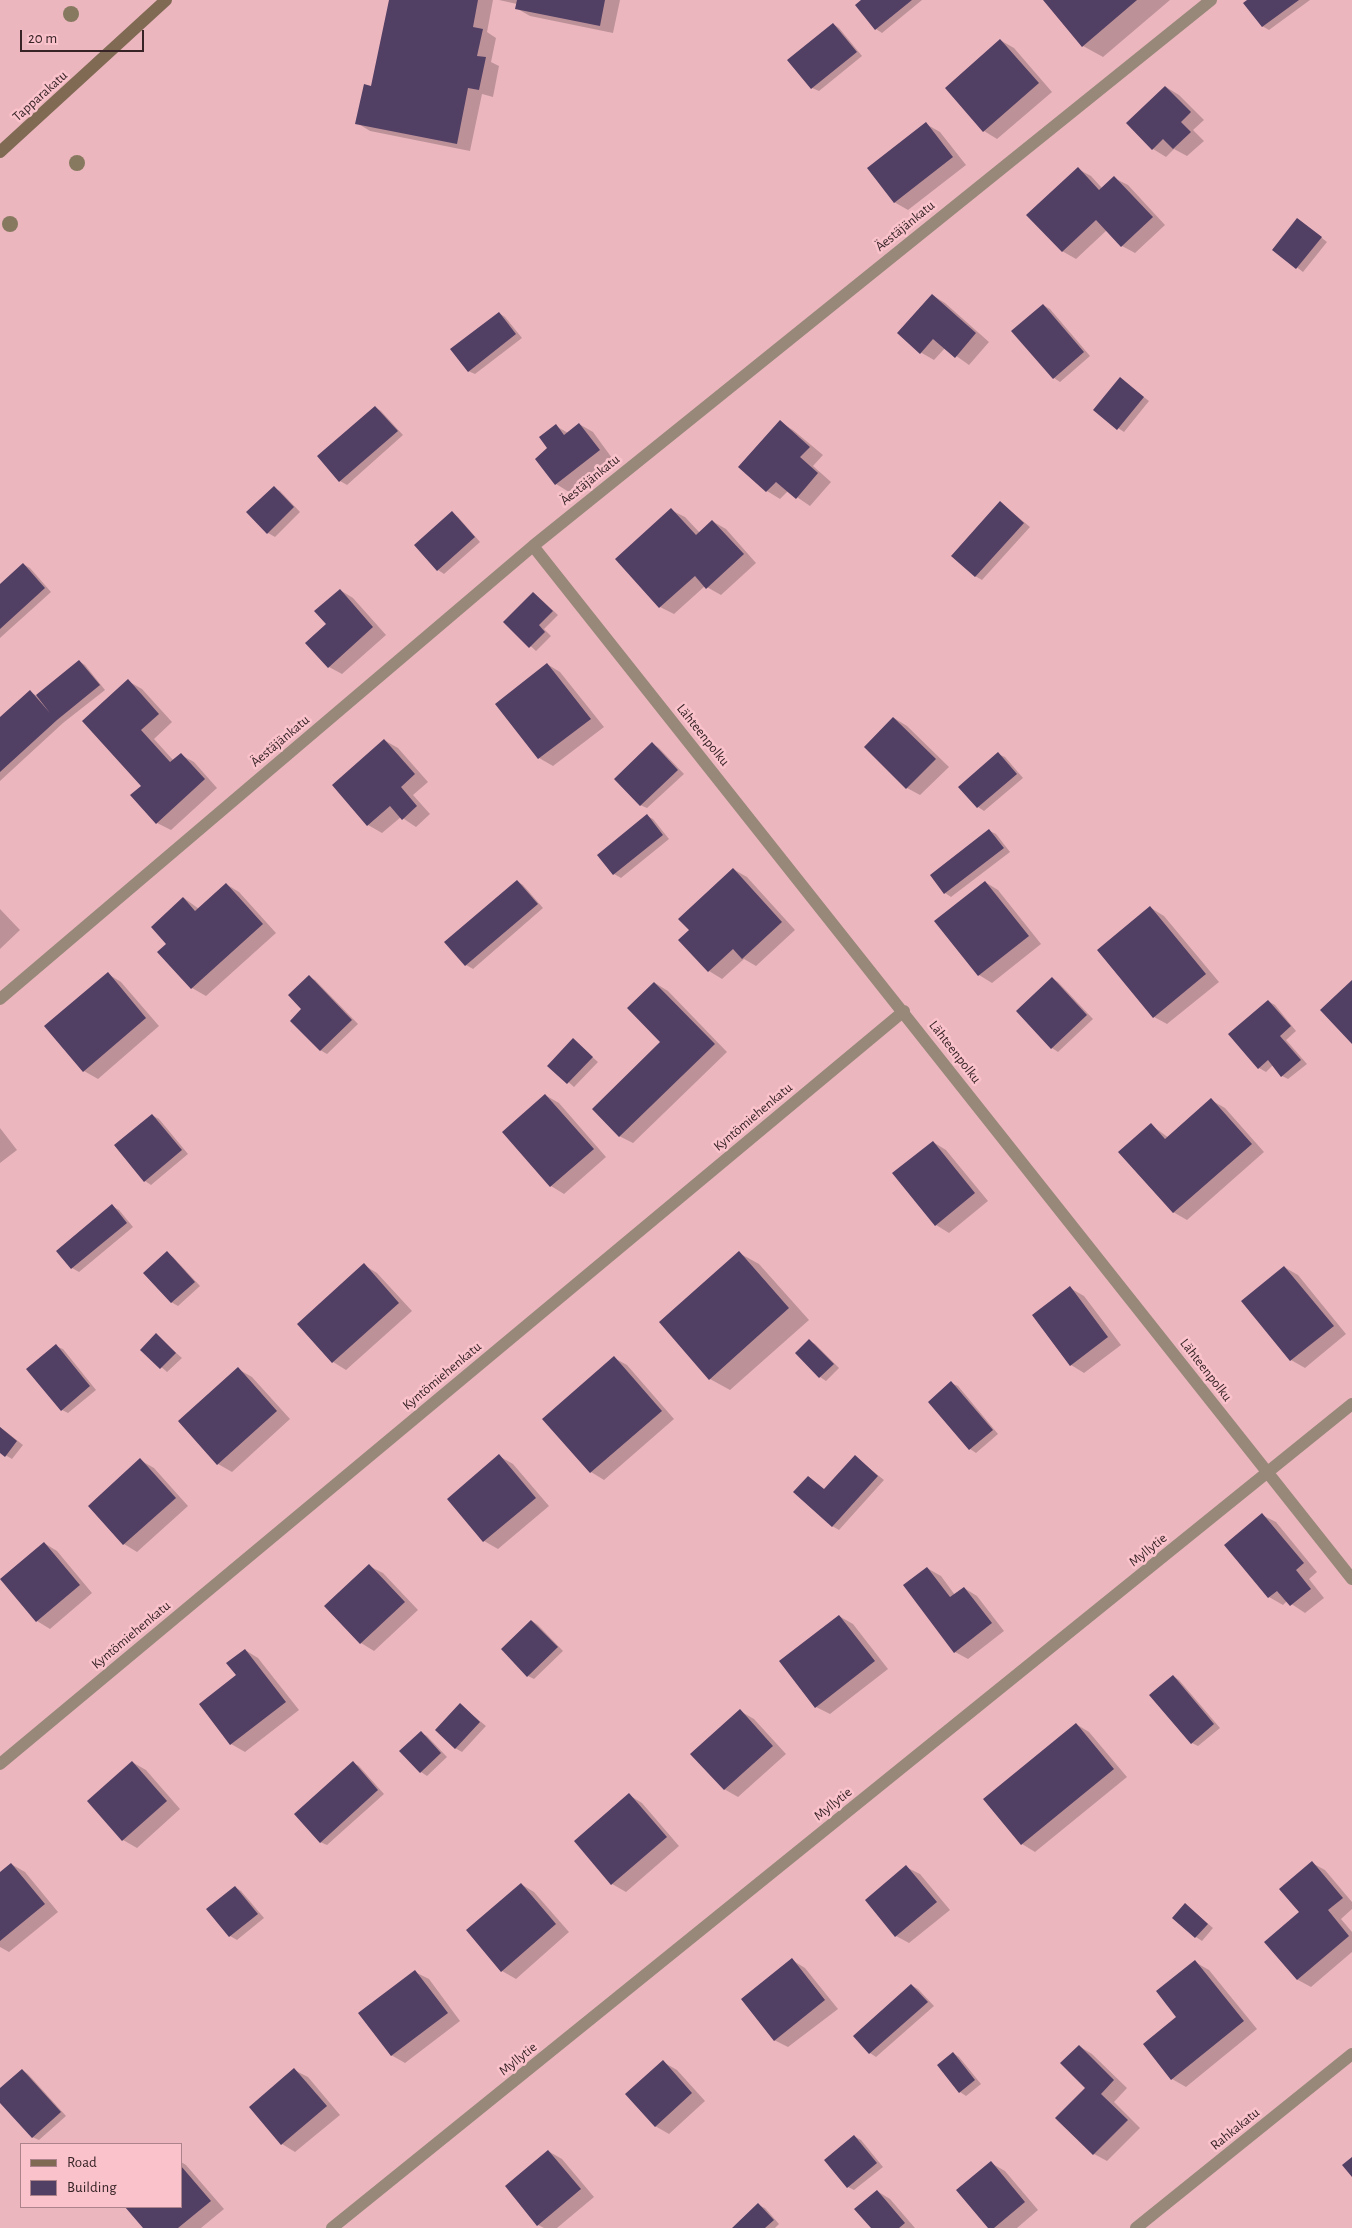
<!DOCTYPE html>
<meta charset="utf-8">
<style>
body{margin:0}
#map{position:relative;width:1352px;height:2228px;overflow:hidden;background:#ecb6bf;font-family:"Alegreya Sans",sans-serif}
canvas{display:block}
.legend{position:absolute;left:20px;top:2143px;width:162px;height:65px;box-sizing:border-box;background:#fac3cc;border:1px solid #ac838a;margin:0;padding:6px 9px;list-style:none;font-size:15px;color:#382427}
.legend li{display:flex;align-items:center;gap:10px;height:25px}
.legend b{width:25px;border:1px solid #ac838a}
.scale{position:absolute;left:20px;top:30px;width:124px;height:22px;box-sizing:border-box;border:2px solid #382427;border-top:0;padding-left:6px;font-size:15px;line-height:18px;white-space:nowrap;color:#382427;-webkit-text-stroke:4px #fac3cc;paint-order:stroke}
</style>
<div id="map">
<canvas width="1352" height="2228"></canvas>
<ul class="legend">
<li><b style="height:6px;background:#806a54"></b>Road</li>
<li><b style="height:14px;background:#523f64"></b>Building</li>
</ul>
<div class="scale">20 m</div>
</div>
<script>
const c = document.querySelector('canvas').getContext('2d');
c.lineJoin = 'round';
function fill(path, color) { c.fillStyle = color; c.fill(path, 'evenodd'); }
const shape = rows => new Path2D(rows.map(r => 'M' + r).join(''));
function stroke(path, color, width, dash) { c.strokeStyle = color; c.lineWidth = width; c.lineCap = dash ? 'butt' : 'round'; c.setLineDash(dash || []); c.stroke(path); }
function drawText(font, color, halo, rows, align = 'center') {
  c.font = font + ' "Alegreya Sans",sans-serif'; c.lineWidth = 5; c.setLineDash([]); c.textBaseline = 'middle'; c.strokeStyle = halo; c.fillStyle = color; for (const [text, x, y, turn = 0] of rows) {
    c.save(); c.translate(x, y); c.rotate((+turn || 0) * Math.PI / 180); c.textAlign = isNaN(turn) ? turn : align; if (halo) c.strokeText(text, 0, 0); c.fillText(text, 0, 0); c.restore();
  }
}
fill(shape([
 [390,0,493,0,487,32,496,38,491,62,499,66,493,97,482,94,470,151,370,131,357,123,372,87],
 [499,0,620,0,613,33,530,16,516,8,517,4],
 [863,0,922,0,882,33,876,29],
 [1044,0,1170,0,1103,57,1083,46],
 [1249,0,1310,0,1269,30,1262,26],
 [833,24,839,28,862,56,819,91,812,88],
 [1000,40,1014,48,1052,92,997,139,984,131],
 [1166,87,1179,95,1204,120,1193,130,1204,141,1187,156,1174,149,1166,157,1153,149],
 [926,124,940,132,966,165,908,210,894,202],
 [1078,169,1091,176,1102,188,1114,178,1128,185,1165,225,1135,253,1122,246,1107,230,1076,259,1062,251],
 [1298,219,1327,242,1303,272,1273,249],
 [932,295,945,303,989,342,969,365,945,348,934,360,920,352],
 [1043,305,1050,309,1090,356,1060,382,1054,378],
 [499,313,505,317,522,338,475,374,468,371],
 [1120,379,1149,401,1124,432,1118,428],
 [375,407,381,411,403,435,347,485,340,481,319,457],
 [780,422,793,430,823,455,813,466,831,482,810,506,788,491,780,499,767,491],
 [579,424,593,432,612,458,569,492,556,484,549,448,556,426,568,433],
 [274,488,280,491,300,512,275,537,268,533,248,512],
 [1001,503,1030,527,982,580,975,576],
 [671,510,685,517,700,533,712,521,726,529,756,563,721,595,705,586,674,614,660,607],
 [452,513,458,517,480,542,444,574,438,570],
 [23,564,30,568,51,592,0,638,0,586],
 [340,590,353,598,386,635,342,674,329,667,328,624],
 [534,593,558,615,544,629,551,636,536,651,504,622],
 [79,661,85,665,105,690,63,723,0,781,0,719,30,692,37,696],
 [547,664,560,672,604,727,553,766,539,758,496,704],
 [128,681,142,689,172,722,154,739,174,761,181,755,194,762,217,788,171,830,157,823,143,786],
 [894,718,907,726,949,767,920,795,907,788],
 [384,740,398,748,428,782,413,795,430,814,416,827,401,817,382,833,368,825,333,785],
 [653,744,659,748,684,774,647,808,640,805],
 [998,754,1005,757,1023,778,984,811,978,807,960,787],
 [647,816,653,819,669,839,621,878,614,874],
 [990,831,996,834,1010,852,951,897,945,893],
 [733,869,747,877,795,930,756,966,744,959,722,979,709,971],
 [517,881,523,885,543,908,473,969,466,965,446,942],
 [985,882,998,890,1041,944,992,983,979,975,936,921],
 [226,884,239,892,276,933,206,996,192,988,159,952,168,944,184,898,199,909],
 [1151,908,1164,916,1219,982,1167,1024,1154,1017],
 [0,909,20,930,0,949],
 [108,974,121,982,159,1026,98,1079,84,1071],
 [309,977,315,980,358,1024,327,1054,320,1050],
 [1052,978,1058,982,1093,1019,1058,1052,1052,1048],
 [655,983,668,991,727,1052,633,1143,619,1136,662,1042],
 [1268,1001,1275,1005,1296,1031,1286,1040,1307,1064,1288,1079,1282,1076,1273,1065,1266,1072,1259,1068,1230,1034],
 [573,1040,598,1062,574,1087,549,1065],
 [545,1095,559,1103,606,1157,564,1194,551,1186],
 [1211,1100,1225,1108,1264,1152,1187,1220,1173,1212,1151,1125,1169,1138],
 [152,1115,159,1119,188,1154,151,1185,145,1181,115,1146],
 [0,1128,17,1150,0,1163],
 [933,1142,946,1150,988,1201,949,1233,936,1225],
 [112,1206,119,1210,133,1227,79,1272,72,1268],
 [167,1253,173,1257,200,1286,178,1306,171,1302],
 [739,1253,759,1264,809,1320,730,1390,710,1379],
 [364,1265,377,1273,412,1311,346,1370,333,1362],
 [1284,1267,1298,1275,1346,1334,1305,1368,1291,1360,1243,1301],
 [1070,1288,1084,1296,1121,1345,1084,1373,1071,1365],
 [156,1335,182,1358,167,1372,142,1350],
 [809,1341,815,1344,839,1368,826,1381,820,1377,796,1353],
 [56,1346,63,1349,96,1390,68,1413,62,1410],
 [614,1358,627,1365,674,1419,604,1480,591,1472],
 [238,1369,252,1377,290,1419,232,1472,218,1464,179,1422],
 [951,1383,958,1386,998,1434,976,1453,970,1449,930,1402],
 [0,1427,23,1445,12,1459,0,1452],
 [499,1456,513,1464,549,1506,498,1549,484,1541],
 [855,1457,884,1480,839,1530,832,1526,809,1477,825,1490],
 [140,1460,154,1468,188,1506,137,1552,124,1544],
 [1262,1515,1276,1522,1317,1572,1309,1579,1324,1598,1305,1613,1287,1601,1283,1605,1269,1597],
 [44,1543,57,1551,92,1593,50,1629,37,1621],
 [369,1566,383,1573,418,1610,374,1651,361,1643],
 [927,1568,941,1576,955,1595,964,1588,977,1596,1004,1631,968,1659,955,1652],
 [839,1616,853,1624,888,1669,830,1714,816,1707],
 [532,1621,538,1625,563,1651,534,1679,528,1676],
 [245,1650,258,1658,299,1710,245,1752,231,1744,200,1705,237,1675],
 [1173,1676,1179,1680,1220,1728,1198,1746,1192,1743],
 [460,1705,486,1726,462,1752,455,1748],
 [740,1711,754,1719,786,1754,738,1797,724,1789],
 [1076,1724,1089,1732,1127,1777,1035,1852,1022,1844],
 [421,1733,427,1736,447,1757,427,1776,421,1772],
 [132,1762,146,1770,180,1809,137,1848,123,1840,89,1801],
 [353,1763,359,1766,384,1794,327,1845,320,1842],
 [629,1795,642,1803,679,1846,626,1892,612,1884],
 [1312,1863,1325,1870,1352,1902,1352,1909,1341,1919,1352,1932,1352,1952,1311,1987,1298,1980,1266,1942,1300,1913],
 [11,1864,25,1872,58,1912,9,1952,0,1947,0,1874],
 [906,1867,920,1874,950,1910,909,1943,896,1936],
 [521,1884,534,1892,569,1932,516,1979,502,1971,467,1930],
 [235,1887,241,1891,264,1918,237,1940,230,1936],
 [1191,1909,1213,1928,1202,1941,1196,1937],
 [792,1960,805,1968,838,2009,788,2047,774,2040],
 [1195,1962,1209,1970,1257,2029,1186,2087,1172,2079,1178,2017],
 [415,1972,429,1979,460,2021,405,2063,391,2055],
 [911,1985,918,1989,934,2006,876,2057,870,2053,855,2036],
 [1079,2046,1092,2054,1127,2088,1114,2102,1140,2128,1107,2161,1094,2154,1086,2088],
 [953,2053,959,2057,981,2084,966,2096,960,2092],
 [663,2062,677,2070,705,2101,669,2134,655,2126],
 [22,2070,28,2074,66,2116,39,2140,32,2137,0,2101,0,2090],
 [294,2070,308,2077,340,2115,295,2152,282,2144],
 [854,2136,861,2140,883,2167,854,2190,848,2187],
 [548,2151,562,2159,594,2197,557,2228,544,2228,538,2225],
 [181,2162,186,2165,224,2209,201,2228,144,2228,126,2207,181,2207],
 [991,2163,1005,2171,1038,2210,1017,2228,990,2228],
 [877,2191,890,2199,915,2228,872,2228],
 [758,2205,765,2208,779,2224,775,2228,734,2228]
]), '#0003');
fill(shape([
 [389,0,478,0,473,27,483,29,477,56,486,57,479,90,468,88,457,144,355,124,364,84,371,86],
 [517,0,605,0,600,26,515,9],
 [861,0,912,0,875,30,855,5],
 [1043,0,1137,0,1082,47],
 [1247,0,1299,0,1262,27,1243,3],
 [833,23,857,52,811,89,787,60],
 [1000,39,1039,83,983,132,945,88],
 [1165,86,1191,112,1181,122,1191,132,1173,149,1163,139,1152,150,1126,123],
 [926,122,953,157,894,203,867,168],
 [1078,167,1099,190,1114,176,1153,217,1121,247,1096,220,1062,252,1026,215],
 [1297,218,1322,237,1296,269,1272,250],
 [932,294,976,333,955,358,933,339,920,354,897,333],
 [1043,304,1084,352,1053,379,1011,331],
 [499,312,516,334,468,372,450,349],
 [1120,377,1144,397,1117,430,1093,410],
 [375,406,398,431,339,482,317,456],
 [780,420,810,447,800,457,818,473,796,499,776,482,766,492,738,467],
 [579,423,600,450,555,485,535,459,547,448,539,437,556,424,564,435],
 [274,486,294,507,267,534,246,512],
 [1000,501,1024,523,975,577,951,556],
 [671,508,696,535,712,520,744,554,706,589,695,576,659,608,615,559],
 [452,511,475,537,437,571,414,545],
 [23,563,45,588,0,629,0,584],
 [340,589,373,627,328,668,305,643,326,624,314,611],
 [533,592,553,611,539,625,545,632,529,648,503,622],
 [79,660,100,685,57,720,0,772,0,717,30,690,50,713,36,695],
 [547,663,591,719,538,759,495,704],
 [128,679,159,714,141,730,170,762,181,753,205,779,156,824,130,795,141,786,82,721],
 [893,717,936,759,906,789,864,747],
 [384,739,415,774,401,787,417,806,402,820,390,806,367,826,332,785],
 [652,742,678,770,640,806,614,779],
 [998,752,1017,774,977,808,958,787],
 [647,814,663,835,613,875,597,855],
 [989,829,1004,848,944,894,930,875],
 [733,868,782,922,742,959,733,949,708,972,678,940,689,930,678,919],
 [517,880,538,904,465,966,444,942],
 [985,881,1029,936,978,976,934,921],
 [226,883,263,924,191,989,157,952,166,944,151,927,183,897,195,911],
 [1150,906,1206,974,1153,1018,1097,950],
 [108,972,146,1018,83,1072,44,1026],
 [309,975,352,1020,320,1051,290,1021,301,1009,288,995],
 [1052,977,1087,1015,1051,1049,1016,1011],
 [1352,980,1352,1044,1320,1010],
 [654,982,715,1044,619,1137,592,1109,660,1042,627,1008],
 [1268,1000,1291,1026,1280,1036,1301,1060,1281,1077,1268,1060,1258,1069,1228,1034],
 [573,1038,593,1057,567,1084,547,1066],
 [545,1094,594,1149,550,1187,502,1132],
 [1211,1098,1252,1144,1173,1213,1118,1152,1151,1123,1165,1139],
 [152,1114,182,1150,144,1182,114,1145],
 [933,1141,975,1193,935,1226,892,1173],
 [112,1204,127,1223,71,1269,56,1251],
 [167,1251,195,1282,171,1303,143,1273],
 [739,1251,789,1308,709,1380,659,1322],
 [364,1263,399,1303,332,1363,297,1324],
 [1284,1266,1334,1326,1290,1361,1241,1301],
 [1070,1286,1108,1337,1070,1366,1032,1315],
 [156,1333,176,1353,160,1369,140,1350],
 [809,1339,834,1364,819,1378,795,1353],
 [56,1344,90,1386,61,1411,26,1369],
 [614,1356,662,1411,590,1473,542,1419],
 [238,1367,277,1411,217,1465,178,1421],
 [951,1381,993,1430,969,1450,928,1402],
 [0,1427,17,1441,5,1457,0,1453],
 [499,1454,536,1498,483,1542,447,1499],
 [855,1455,878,1476,832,1527,793,1492,808,1476,824,1489],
 [140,1458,176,1498,123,1545,88,1506],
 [1262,1513,1304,1563,1296,1570,1311,1589,1290,1606,1277,1591,1268,1598,1224,1545],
 [44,1542,80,1585,36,1622,0,1579],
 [369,1564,405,1602,360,1644,324,1606],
 [927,1567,950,1597,964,1587,992,1623,954,1653,903,1585],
 [839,1615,875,1661,815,1708,779,1661],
 [531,1620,558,1647,527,1677,501,1649],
 [245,1649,286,1702,230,1745,199,1704,236,1675,226,1663],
 [1173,1675,1214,1724,1191,1744,1149,1695],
 [460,1703,480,1722,455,1749,435,1730],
 [740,1709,773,1746,724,1790,690,1754],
 [1076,1723,1114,1769,1021,1845,983,1799],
 [421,1731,441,1753,420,1773,399,1751],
 [132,1761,167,1801,122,1841,87,1801],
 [353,1761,378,1790,320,1843,294,1814],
 [629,1793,667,1837,611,1885,574,1841],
 [1312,1861,1343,1898,1328,1910,1349,1936,1297,1980,1264,1942,1299,1912,1279,1889],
 [11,1863,45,1904,0,1941,0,1872],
 [906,1865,937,1902,895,1937,865,1900],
 [521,1883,556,1924,501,1972,466,1930],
 [235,1886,258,1914,229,1937,206,1909],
 [1185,1903,1208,1924,1195,1938,1172,1918],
 [792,1958,825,2000,774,2041,741,1999],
 [1195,1960,1244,2021,1171,2080,1143,2044,1176,2017,1156,1991],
 [415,1970,448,2013,391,2056,358,2013],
 [911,1984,928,2002,869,2054,853,2036],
 [1079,2045,1114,2080,1101,2094,1128,2120,1093,2155,1055,2118,1085,2088,1060,2063],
 [953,2052,975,2080,959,2093,937,2065],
 [663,2060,692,2093,655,2127,625,2094],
 [294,2068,327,2106,281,2145,249,2107],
 [22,2069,61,2112,32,2138,0,2103,0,2088],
 [854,2135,877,2163,847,2188,824,2160],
 [548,2150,581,2189,537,2226,505,2186],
 [1352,2157,1352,2177,1342,2165],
 [991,2161,1025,2202,994,2228,988,2228,956,2190],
 [181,2166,211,2201,178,2228,143,2228,125,2207,181,2207],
 [877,2190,905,2223,899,2228,871,2228,854,2209],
 [758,2203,774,2220,765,2228,732,2228]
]), '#523f64');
stroke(shape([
 [533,546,1352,1579],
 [0,999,533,546,1211,0],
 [0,1764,904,1011],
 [332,2228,1352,1404],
 [1136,2228,1352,2054]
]), '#988879', 12);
stroke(shape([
 [0,152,166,0]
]), '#806a54', 12);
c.fillStyle = '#86795f';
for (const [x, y] of [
 [71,14],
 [77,163],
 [10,224]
]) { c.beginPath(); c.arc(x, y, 8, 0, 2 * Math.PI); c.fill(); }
drawText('14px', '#382427', '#fac3cc', [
 ["Tapparakatu",40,96,-42],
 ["Äestäjänkatu",905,226,-39],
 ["Äestäjänkatu",590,480,-39],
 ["Lähteenpolku",703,735,51],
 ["Äestäjänkatu",280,741,-40],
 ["Lähteenpolku",955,1052,52],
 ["Kyntömiehenkatu",753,1117,-40],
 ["Lähteenpolku",1206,1370,52],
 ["Kyntömiehenkatu",442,1376,-40],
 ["Myllytie",1148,1550,-39],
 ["Kyntömiehenkatu",131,1635,-40],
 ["Myllytie",833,1804,-39],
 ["Myllytie",518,2059,-39],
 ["Rahkakatu",1235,2129,-39]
]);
</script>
